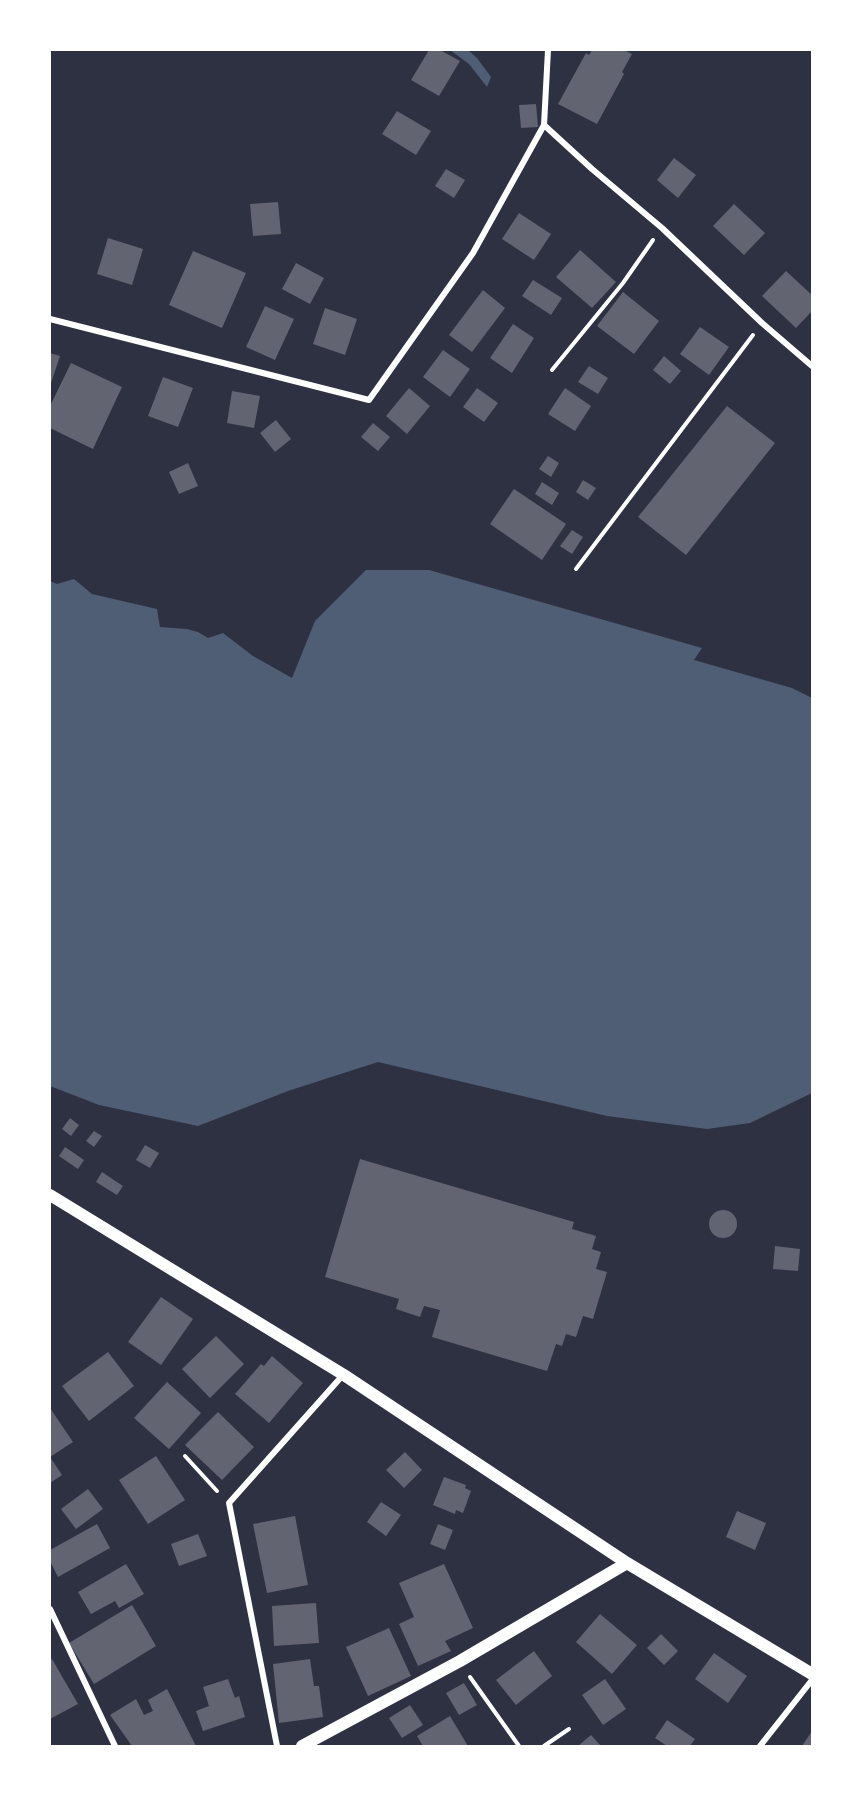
<!DOCTYPE html>
<style>
body{margin:0}
#map{position:relative;width:862px;height:1796px;overflow:hidden;background:#2d3142;font-family:"IBM Plex Serif",serif}
canvas{display:block}
.frame{position:absolute;inset:0;border:51px solid #fff;pointer-events:none}
</style>
<div id="map">
<canvas width="862" height="1796"></canvas>
<div class="frame"></div>
</div>
<script>
const c = document.querySelector('canvas').getContext('2d');
c.lineJoin = 'round';
function fill(path, color) { c.fillStyle = color; c.fill(path, 'evenodd'); }
const shape = rows => new Path2D(rows.map(r => 'M' + r).join(''));
function stroke(path, color, width, dash) { c.strokeStyle = color; c.lineWidth = width; c.lineCap = dash ? 'butt' : 'round'; c.setLineDash(dash || []); c.stroke(path); }
fill(shape([
 [450,50,468,50,477,58,491,77,487,87,469,64],
 [366,570,429,570,702,648,694,660,792,688,812,698,812,1093,750,1123,707,1129,607,1116,378,1062,288,1091,198,1126,99,1105,50,1086,50,581,57,584,74,579,92,594,157,609,160,627,187,629,198,632,208,638,223,633,253,656,292,678,315,621]
]), '#4f5d75');
fill(shape([
 [429,50,440,50,460,61,439,96,411,80],
 [592,50,624,50,632,54,622,72,624,74,597,124,558,104,586,53,589,55],
 [536,104,538,127,521,128,519,105],
 [397,111,431,131,416,155,382,134],
 [674,158,696,175,678,198,657,180],
 [446,169,465,180,454,198,435,186],
 [278,202,281,234,253,236,250,204],
 [734,204,765,233,744,255,713,226],
 [519,213,551,234,534,260,502,239],
 [108,238,143,249,132,285,97,274],
 [580,250,616,282,592,308,556,277],
 [193,251,246,273,222,328,169,305],
 [296,263,324,278,310,304,282,289],
 [786,271,812,295,812,311,796,328,762,296],
 [533,280,562,298,551,315,522,296],
 [483,290,505,308,472,352,449,335],
 [623,292,659,321,634,354,597,326],
 [265,306,294,319,275,360,246,347],
 [325,308,357,319,345,355,313,344],
 [513,324,534,338,512,373,490,358],
 [700,327,729,347,709,375,680,354],
 [443,350,470,369,450,397,423,377],
 [50,353,60,356,50,386],
 [664,356,681,371,670,384,653,370],
 [71,363,122,387,93,449,50,428,50,406],
 [589,366,608,378,598,394,578,382],
 [163,377,193,388,178,427,148,416],
 [409,388,430,406,407,434,386,416],
 [477,388,498,403,484,422,463,407],
 [565,388,591,406,575,431,548,414],
 [232,391,260,396,254,428,227,423],
 [727,406,775,443,686,555,638,517],
 [276,420,291,439,275,452,260,433],
 [373,423,390,437,378,451,361,437],
 [548,456,559,463,551,477,539,469],
 [188,463,198,486,179,494,169,472],
 [583,480,596,488,588,500,576,492],
 [542,482,559,493,552,505,535,494],
 [514,489,566,524,542,560,490,524],
 [572,530,583,537,572,554,560,546],
 [70,1118,79,1125,71,1136,62,1129],
 [94,1131,102,1136,94,1147,86,1141],
 [145,1145,159,1153,150,1168,136,1160],
 [65,1147,84,1160,78,1169,59,1156],
 [360,1159,574,1222,572,1229,596,1236,592,1249,601,1252,596,1269,607,1272,593,1319,583,1316,576,1337,566,1334,562,1346,556,1344,547,1371,432,1337,440,1310,424,1306,420,1317,396,1309,399,1299,325,1277],
 [102,1172,123,1186,117,1195,96,1182],
 '709 1224a14 14 0 1 1 28 0a14 14 0 1 1-28 0Z',
 [775,1246,800,1249,798,1271,773,1269],
 [161,1297,193,1319,161,1365,128,1342],
 [216,1336,244,1364,210,1398,182,1369],
 [108,1352,134,1386,89,1421,62,1386],
 [272,1356,303,1383,269,1423,235,1394,261,1364,264,1366],
 [167,1382,201,1413,169,1449,134,1418],
 [50,1408,73,1442,50,1457,62,1475,50,1483],
 [218,1412,254,1447,222,1480,185,1445],
 [405,1452,422,1470,404,1488,386,1470],
 [156,1456,185,1500,148,1524,119,1480],
 [444,1477,466,1485,465,1488,471,1491,463,1513,456,1510,455,1514,433,1505],
 [88,1489,103,1509,76,1529,61,1509],
 [381,1502,401,1515,386,1536,367,1522],
 [737,1511,766,1523,755,1550,726,1537],
 [295,1516,308,1585,267,1593,253,1524],
 [97,1524,110,1548,58,1577,50,1561,50,1550],
 [438,1524,453,1530,445,1550,430,1544],
 [198,1534,207,1556,179,1566,171,1544],
 [126,1564,144,1594,119,1608,115,1601,91,1614,78,1592],
 [444,1564,473,1628,445,1641,451,1651,418,1666,399,1624,414,1617,399,1583],
 [316,1603,319,1643,274,1646,272,1606],
 [132,1605,156,1646,94,1684,69,1643],
 [600,1614,637,1645,612,1674,576,1642],
 [389,1628,411,1676,368,1696,346,1647],
 [661,1634,678,1651,664,1665,647,1648],
 [534,1651,552,1676,516,1705,496,1680],
 [714,1653,747,1676,728,1703,695,1679],
 [52,1659,78,1704,50,1719,50,1660],
 [310,1659,314,1686,319,1686,323,1717,279,1723,273,1664],
 [228,1679,235,1698,239,1696,245,1717,203,1731,196,1711,209,1706,203,1687],
 [605,1679,626,1709,603,1725,582,1695],
 [464,1683,477,1705,459,1715,446,1693],
 [167,1689,196,1746,132,1746,110,1715,136,1699,144,1715,153,1711,148,1700],
 [410,1705,423,1725,402,1738,389,1718],
 [450,1716,468,1746,423,1746,417,1736],
 [667,1720,695,1739,690,1746,667,1746,655,1738],
 [812,1731,812,1746,802,1746],
 [591,1735,601,1746,578,1746]
]), '#626471');
stroke(shape([
 [552,370,623,283,653,240],
 [576,569,753,335],
 [185,1456,217,1491],
 [470,1677,519,1746],
 [544,1746,569,1729]
]), '#fff', 4);
stroke(shape([
 [544,125,592,169,662,228,762,323,812,366],
 [50,319,369,400,473,253,544,125,548,50],
 [50,1609,115,1746],
 [277,1746,229,1503,343,1375],
 [760,1746,812,1680]
]), '#fff', 6);
stroke(shape([
 [50,1195,344,1375,627,1563,812,1674],
 [302,1746,460,1661,627,1563]
]), '#fff', 12);
</script>
